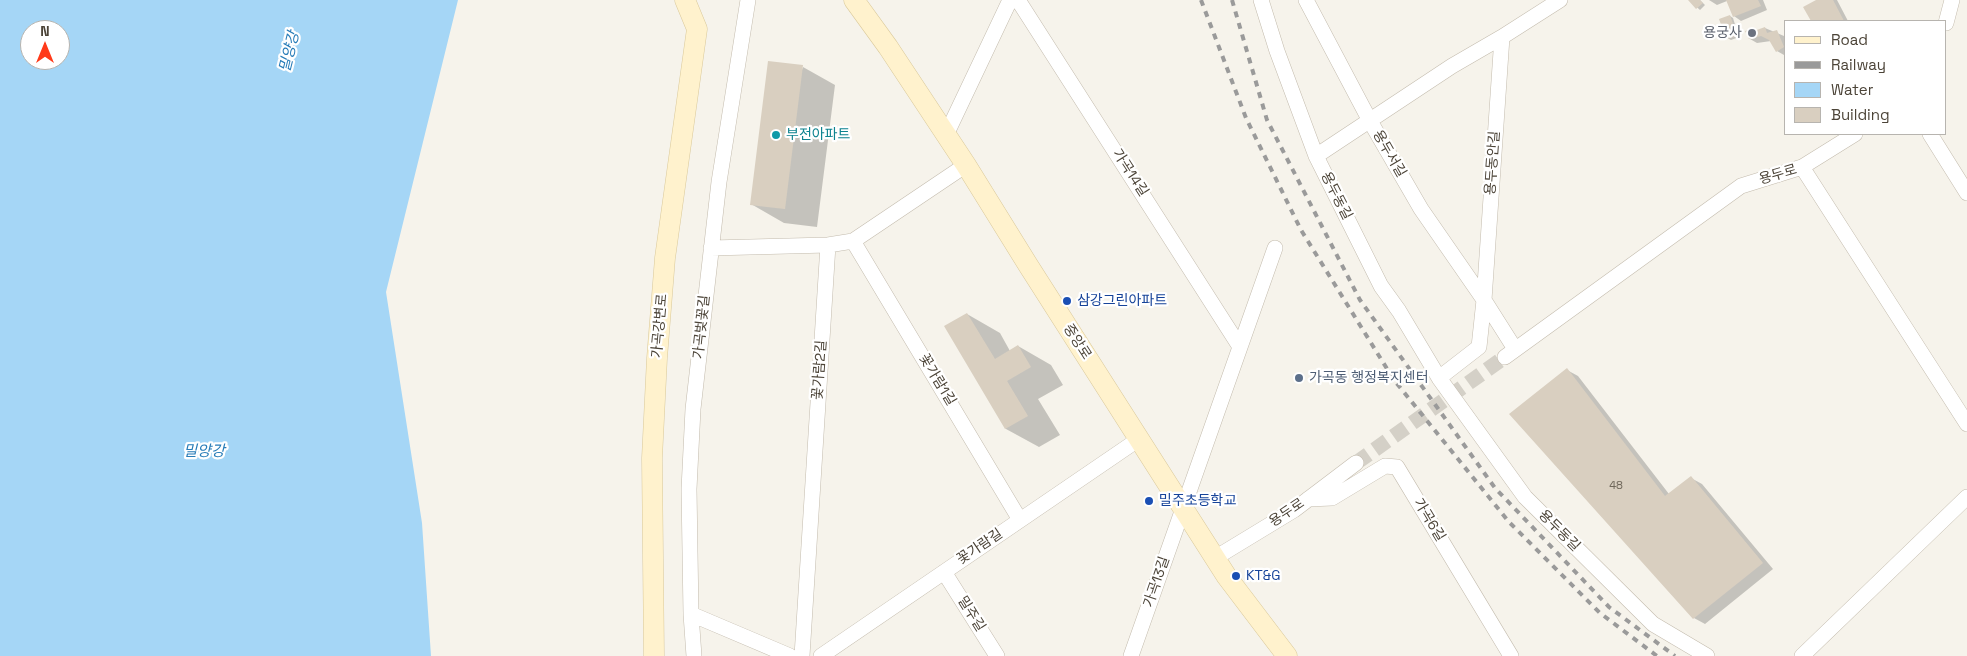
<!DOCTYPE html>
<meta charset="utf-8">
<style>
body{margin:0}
#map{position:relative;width:1967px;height:656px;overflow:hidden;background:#f6f3eb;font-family:"Space Grotesk",sans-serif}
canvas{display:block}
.legend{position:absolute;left:1784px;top:20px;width:162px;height:115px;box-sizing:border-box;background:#fff;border:1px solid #b7b4af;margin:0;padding:6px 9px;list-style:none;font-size:15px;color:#4c4438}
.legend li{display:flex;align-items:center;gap:10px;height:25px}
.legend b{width:25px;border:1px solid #b7b4af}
.north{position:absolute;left:20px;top:20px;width:50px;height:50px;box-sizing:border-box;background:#fff;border:1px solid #b7b4af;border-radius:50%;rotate:0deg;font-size:14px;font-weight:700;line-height:20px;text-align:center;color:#4c4438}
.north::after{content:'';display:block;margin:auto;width:18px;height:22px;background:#ff3a1a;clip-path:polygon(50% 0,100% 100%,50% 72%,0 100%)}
</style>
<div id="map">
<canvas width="1967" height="656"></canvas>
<ul class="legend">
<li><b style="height:6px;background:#fff2cd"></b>Road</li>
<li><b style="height:6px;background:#9a9a9a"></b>Railway</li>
<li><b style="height:14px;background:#a5d6f6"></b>Water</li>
<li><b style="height:14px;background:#d9cfc0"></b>Building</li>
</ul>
<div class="north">N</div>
</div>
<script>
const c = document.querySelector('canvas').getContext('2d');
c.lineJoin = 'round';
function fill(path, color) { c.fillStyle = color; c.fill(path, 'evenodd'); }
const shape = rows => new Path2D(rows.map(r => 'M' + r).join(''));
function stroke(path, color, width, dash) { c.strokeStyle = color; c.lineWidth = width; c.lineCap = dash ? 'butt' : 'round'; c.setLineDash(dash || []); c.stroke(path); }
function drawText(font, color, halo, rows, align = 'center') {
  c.font = font + ' "Space Grotesk","Noto Sans KR",sans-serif'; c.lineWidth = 4.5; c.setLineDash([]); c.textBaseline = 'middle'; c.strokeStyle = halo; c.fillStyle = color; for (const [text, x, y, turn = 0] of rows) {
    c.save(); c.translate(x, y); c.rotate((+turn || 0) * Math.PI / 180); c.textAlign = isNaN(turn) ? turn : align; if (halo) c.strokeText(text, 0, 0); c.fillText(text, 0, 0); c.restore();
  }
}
fill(shape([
 [0,0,458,0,386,292,422,523,431,656,0,656],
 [30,30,60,30,60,60,30,60]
]), '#a5d6f6');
fill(shape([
 [1689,0,1700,0,1705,5,1700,10],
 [1709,0,1763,0,1767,10,1741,21,1734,16,1727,1,1717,5],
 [1819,0,1837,0,1848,21,1812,21,1805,7],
 [1730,16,1733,18,1739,37,1731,40,1727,38],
 [1765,28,1784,36,1786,40,1786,54,1784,55,1777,51,1771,41,1757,43,1750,39,1753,30,1756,32],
 [803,67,835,85,817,227,784,223,751,204],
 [967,314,1000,333,1010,351,1018,346,1051,365,1063,385,1038,399,1060,435,1039,447,1006,429,946,327],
 [1567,370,1578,376,1669,494,1691,478,1702,484,1773,569,1705,624,1694,618]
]), '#0003');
fill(shape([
 [1688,0,1700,0,1703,3,1696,9],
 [1726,0,1758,0,1761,6,1733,17],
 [1816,0,1833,0,1844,21,1811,21,1803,7],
 [1730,15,1737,36,1726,39,1719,19],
 [1765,27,1767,33,1777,30,1784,47,1776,52,1769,40,1761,36,1749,39,1745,31,1753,28,1754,31],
 [768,61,803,65,785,209,750,205],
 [967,313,995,359,1018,345,1031,367,1007,381,1028,416,1005,429,944,326],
 [1567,368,1665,496,1691,476,1763,563,1693,619,1509,414]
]), '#d9cfc0');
stroke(shape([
 [1356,463,1505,357]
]), '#d4d0c7', 15, [15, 8]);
const street = shape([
 [1018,0,1240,347],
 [1261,0,1277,51,1316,156,1381,286,1399,311,1439,378,1525,497,1653,624,1707,656],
 [1306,0,1370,121,1421,209,1484,300,1479,347,1439,378],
 [1946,23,1952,0],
 [1930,134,1967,193],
 [946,135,1010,0],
 [1316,156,1452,66,1502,37],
 [1802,167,1855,134],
 [853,241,1020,520],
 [711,248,828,245,853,241,966,165],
 [1515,349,1484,300,1502,37,1560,0],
 [1505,357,1741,186,1802,167,1967,424],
 [1308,499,1332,498,1385,466,1397,467,1511,656],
 [1215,558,1294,510,1356,463],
 [944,572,997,656],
 [691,614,790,656],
 [694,656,691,614,689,489,693,409,719,182,748,0],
 [802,656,828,245],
 [821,656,1139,439],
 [1131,656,1275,248],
 [1802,656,1967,497]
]);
const secondary = shape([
 [854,0,888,47,966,165,1028,265,1227,577,1287,656],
 [654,656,652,458,657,358,665,258,697,29,685,0]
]);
stroke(street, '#c3bbad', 16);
stroke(secondary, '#d9c899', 21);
stroke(street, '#fff', 15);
stroke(secondary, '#fff2cd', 20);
stroke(shape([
 [1201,0,1246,118,1301,230,1394,380,1509,522,1600,613,1657,656],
 [1232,0,1267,120,1360,300,1495,488,1609,607,1675,656]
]), '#9a9a9a', 4, [6, 6]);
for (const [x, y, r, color] of [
 [1752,33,5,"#6b7280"],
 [776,135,5,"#0f9aa8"],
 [1067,301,5,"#1a4fb4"],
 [1299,378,5,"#5c6f8a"],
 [1149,501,5,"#1a4fb4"],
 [1236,576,5,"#1a4fb4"]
]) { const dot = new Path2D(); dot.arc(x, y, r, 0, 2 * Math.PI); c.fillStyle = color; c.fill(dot); stroke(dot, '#fff', 2); }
drawText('11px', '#6f675a', null, [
 ["48",1616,486]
]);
drawText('14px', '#5b616d', '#fff', [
 ["용궁사",1742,33]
], 'right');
drawText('14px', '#0d838f', '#fff', [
 ["부전아파트",786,135]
], 'left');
drawText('14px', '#4c4438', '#fff', [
 ["용두서길",1389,154,60],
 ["용두동안길",1493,163,-86],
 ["가곡14길",1130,173,57],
 ["용두로",1778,175,-16],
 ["용두동길",1336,196,63],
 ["가곡강변로",660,326,-85],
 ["가곡벚꽃길",702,327,-84],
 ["중앙로",1077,342,57],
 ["꽃가람2길",820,370,-86],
 ["꽃가람1길",937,380,59],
 ["용두로",1287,513,-34],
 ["가곡6길",1429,520,59],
 ["용두동길",1559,531,45],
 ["꽃가람길",980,547,-34],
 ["가곡13길",1157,582,-71],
 ["밀주길",971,614,58]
]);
drawText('14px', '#164399', '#fff', [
 ["삼강그린아파트",1077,301],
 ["밀주초등학교",1159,501],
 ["KT&G",1246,576]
], 'left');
drawText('14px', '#4e5e75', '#fff', [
 ["가곡동 행정복지센터",1309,378]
], 'left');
drawText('italic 15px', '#277cb8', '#fff', [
 ["밀양강",290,52,-76],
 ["밀양강",204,452]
]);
</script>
